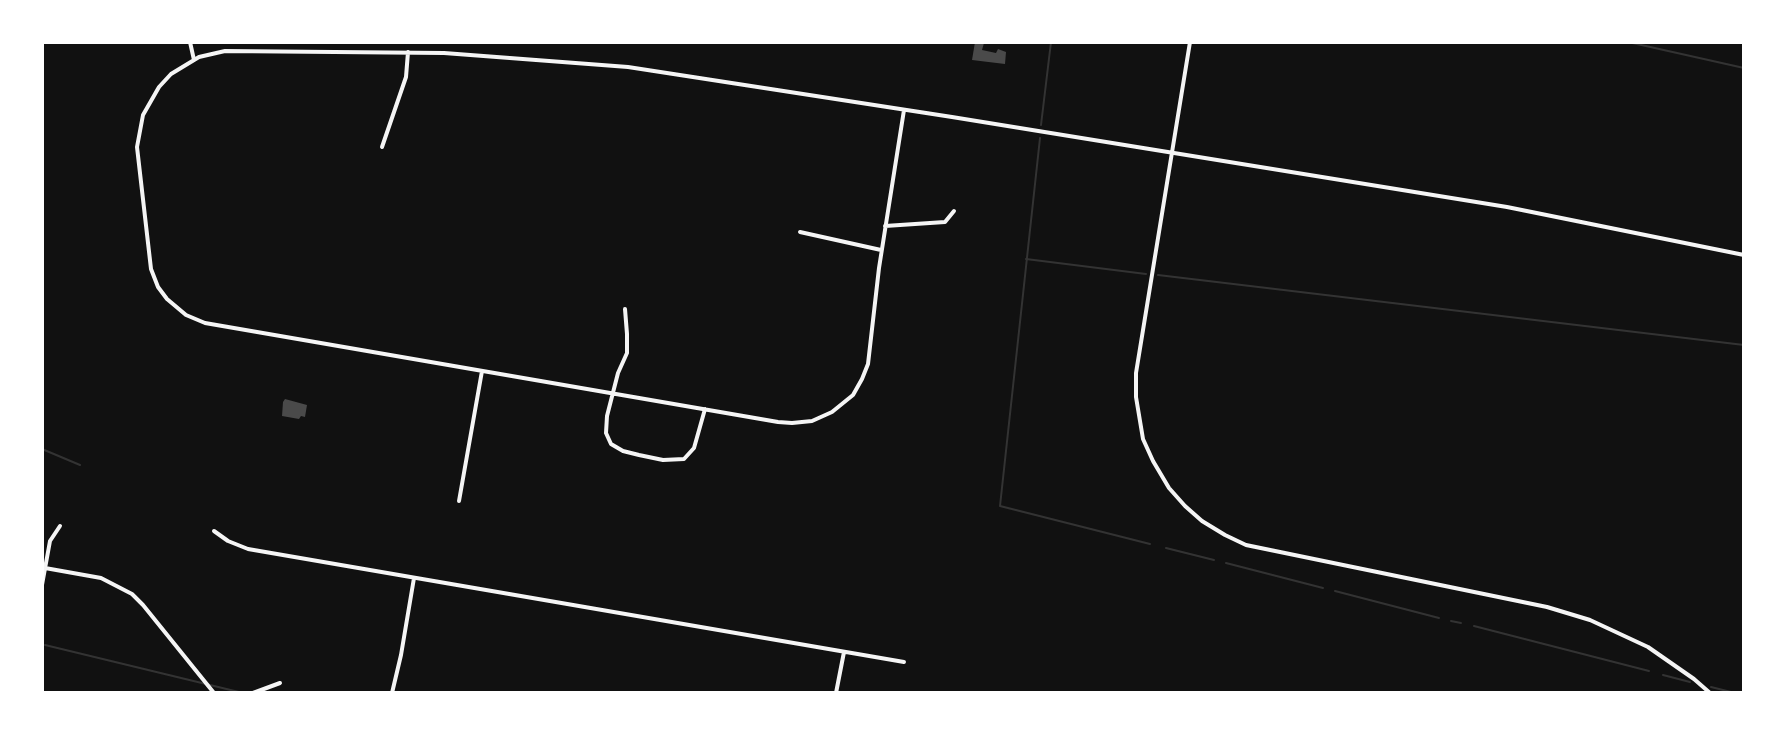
<!DOCTYPE html>
<style>
body{margin:0}
#map{position:relative;width:1786px;height:735px;overflow:hidden;background:#111;font-family:Roboto,sans-serif}
canvas{display:block}
.frame{position:absolute;inset:0;border:44px solid #fff;pointer-events:none}
</style>
<div id="map">
<canvas width="1786" height="735"></canvas>
<div class="frame"></div>
</div>
<script>
const c = document.querySelector('canvas').getContext('2d');
c.lineJoin = 'round';
const shape = rows => new Path2D(rows.map(r => 'M' + r).join(''));
function stroke(path, color, width, dash) { c.strokeStyle = color; c.lineWidth = width; c.lineCap = dash ? 'butt' : 'round'; c.setLineDash(dash || []); c.stroke(path); }
function fill(path, color) { c.fillStyle = color; c.fill(path, 'evenodd'); }
stroke(shape([
 [1628,42,1744,68],
 [1041,125,1051,42],
 [1040,138,1000,506,1150,544],
 [1026,259,1146,274],
 [1158,275,1744,345],
 [42,449,80,465],
 [1166,548,1214,560],
 [1226,563,1323,588],
 [1335,591,1439,618],
 [1451,621,1461,623],
 [1474,626,1649,671],
 [45,645,243,693],
 [1663,675,1690,682],
 [1711,687,1735,693]
]), '#333', 2);
fill(shape([
 [975,42,984,43,982,50,996,53,998,49,1006,52,1005,64,972,60],
 [285,399,307,405,305,417,301,416,299,419,282,416,283,402]
]), '#4a4a4a');
stroke(shape([
 [190,42,194,60],
 [1190,42,1136,373,1136,397,1143,439,1153,461,1169,488,1185,506,1202,521,1225,535,1246,545,1547,607,1590,620,1648,647,1694,679,1710,693],
 [904,110,879,268,868,364,862,379,853,395,832,412,812,421,792,423,778,422,205,323,186,315,167,299,158,287,151,269,137,147,143,115,159,87,171,74,199,57,225,51,444,53,628,67,952,117,1507,207,1744,255],
 [382,147,406,77,408,52],
 [885,226,945,222,954,211],
 [800,232,881,250],
 [625,309,627,334,627,353,618,373,607,416,606,433,611,444,623,451,639,455,663,460,684,459,694,448,705,409],
 [459,501,482,371],
 [214,531,228,541,248,549,904,662],
 [45,568,101,578,132,594,143,605,214,693],
 [42,585,50,541,60,526],
 [253,693,280,683],
 [392,693,401,655,414,578],
 [836,693,844,652]
]), '#f5f5f5', 4);
</script>
